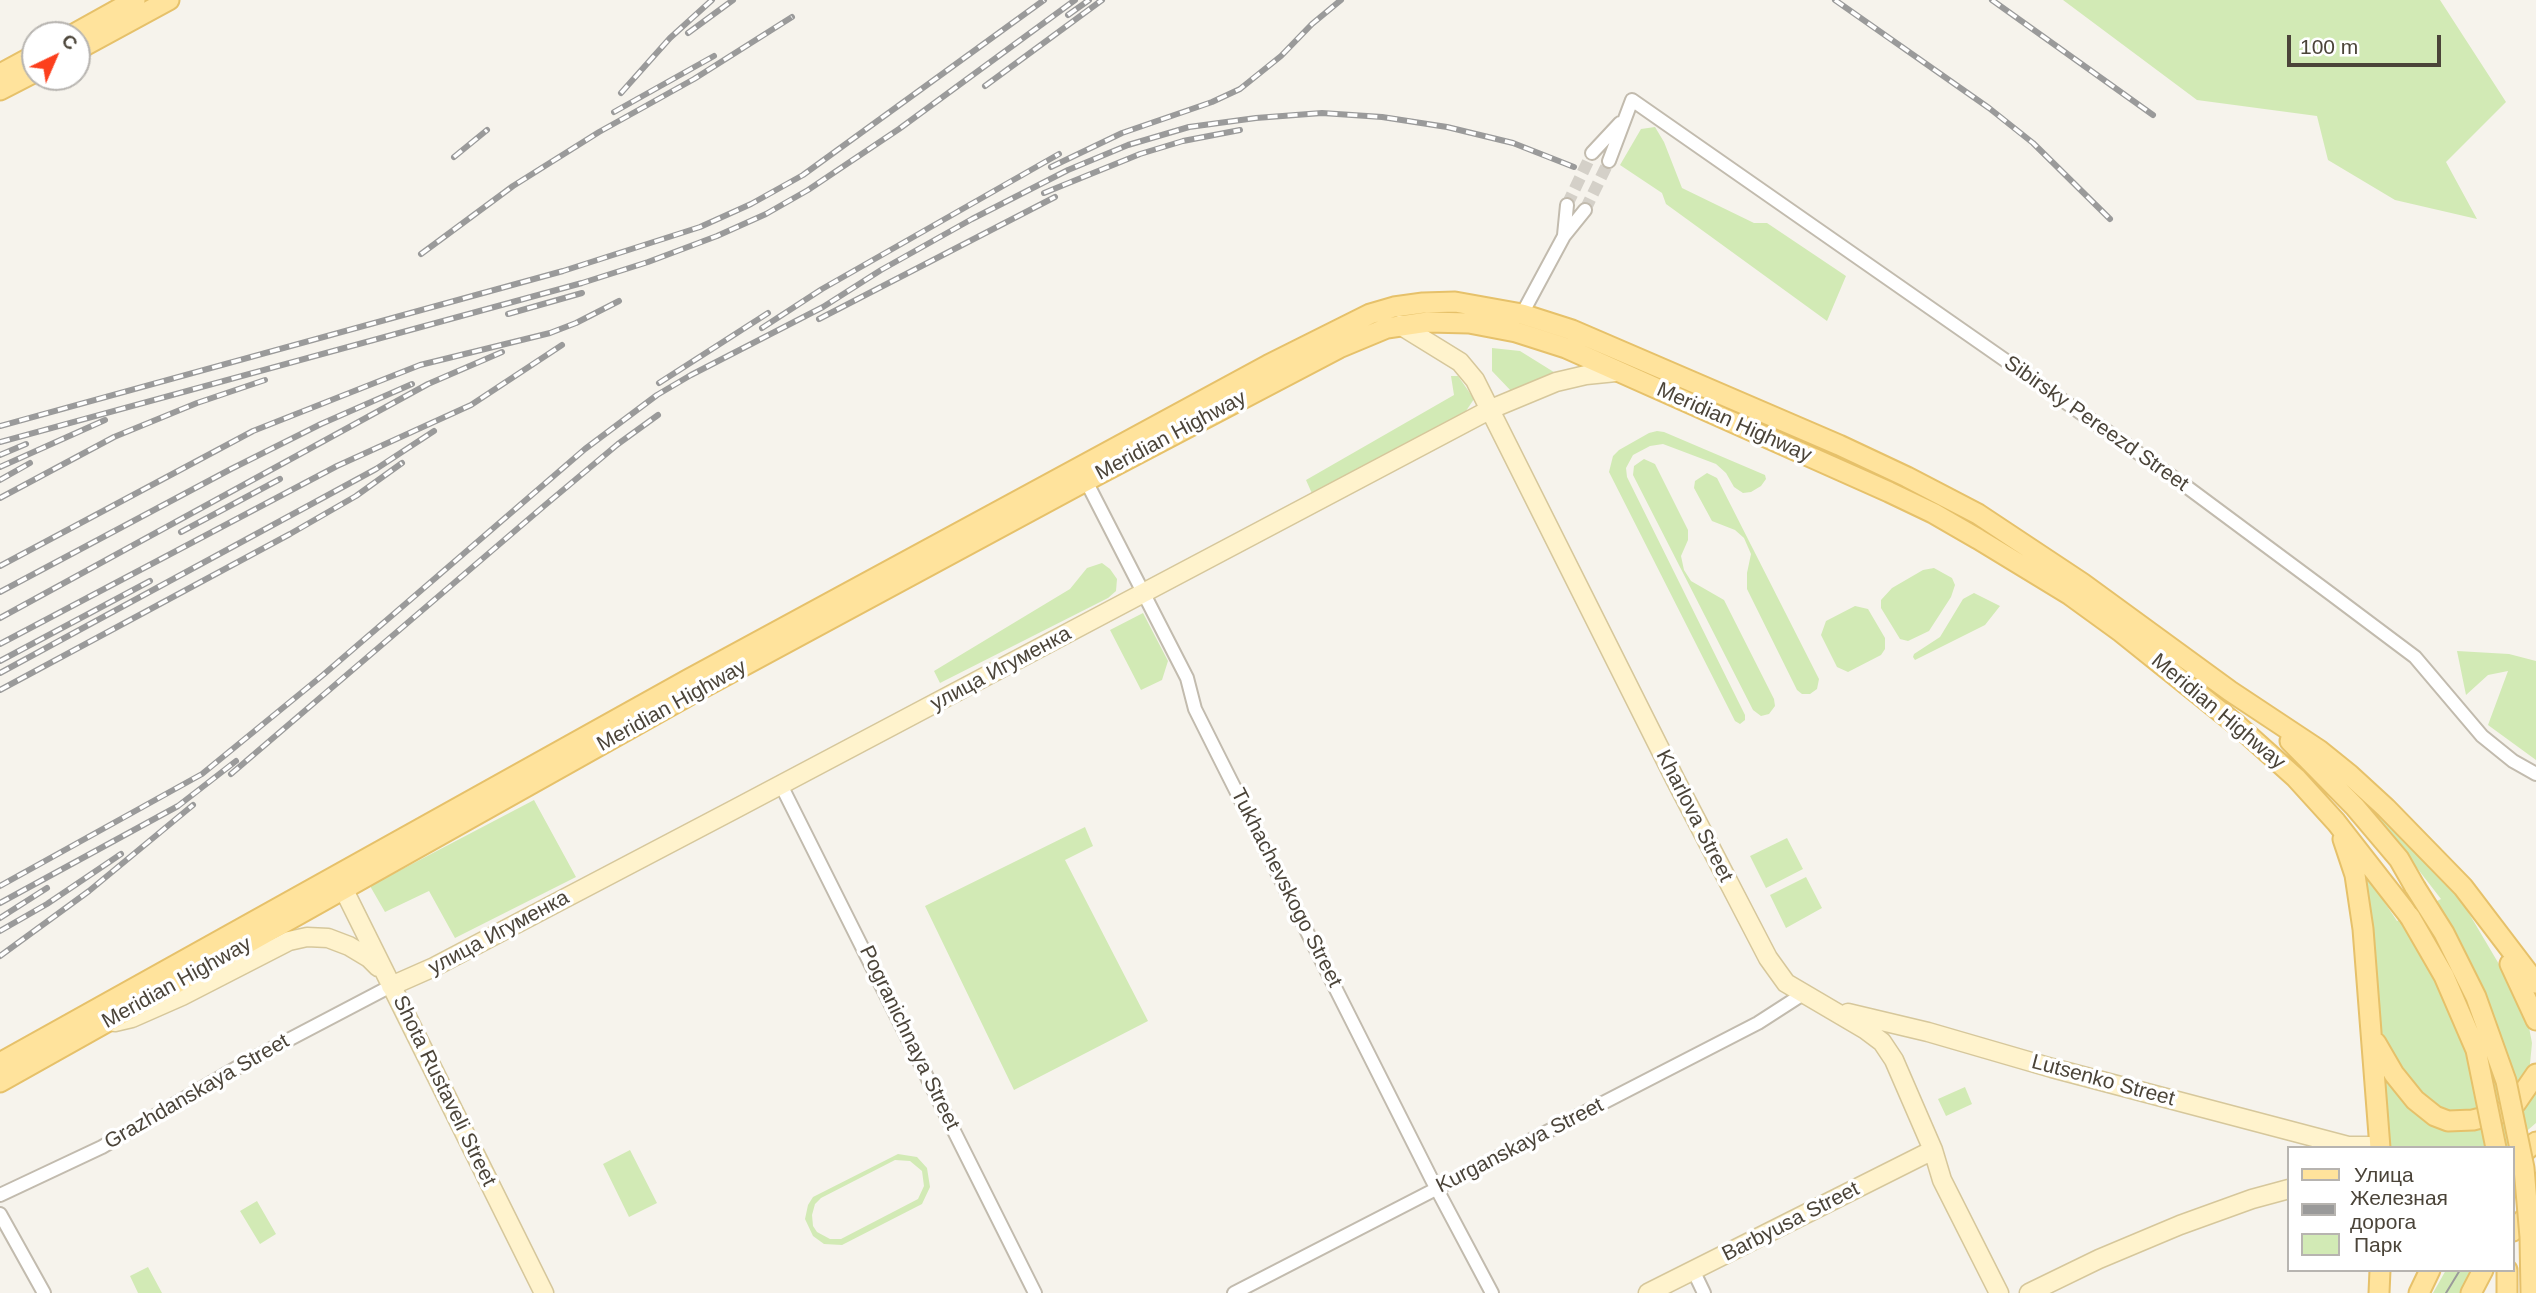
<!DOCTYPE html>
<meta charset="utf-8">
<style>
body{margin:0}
#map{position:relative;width:2536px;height:1293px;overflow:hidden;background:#f6f3ec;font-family:Arial,sans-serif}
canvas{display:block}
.legend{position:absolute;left:2287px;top:1146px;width:228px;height:126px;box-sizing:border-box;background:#fff;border:2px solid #b7b4b0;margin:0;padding:9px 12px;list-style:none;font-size:21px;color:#4b4439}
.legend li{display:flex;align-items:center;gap:14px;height:35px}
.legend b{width:35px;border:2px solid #b7b4b0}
.north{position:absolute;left:21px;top:21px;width:70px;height:70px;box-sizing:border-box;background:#fff;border:2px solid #b7b4b0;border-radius:50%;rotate:44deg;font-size:19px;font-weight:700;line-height:28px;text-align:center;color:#4b4439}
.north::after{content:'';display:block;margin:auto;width:24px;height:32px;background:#fc3f1d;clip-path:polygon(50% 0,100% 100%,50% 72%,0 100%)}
.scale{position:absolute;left:2287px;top:35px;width:154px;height:32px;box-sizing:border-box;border:4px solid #4b4439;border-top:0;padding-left:9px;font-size:21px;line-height:24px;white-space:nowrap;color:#4b4439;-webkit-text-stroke:5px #fff;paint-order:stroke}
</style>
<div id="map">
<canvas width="2536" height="1293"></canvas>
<ul class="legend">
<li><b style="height:9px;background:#ffe39c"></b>Улица</li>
<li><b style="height:9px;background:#9a9a9a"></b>Железная дорога</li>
<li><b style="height:19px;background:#d2eab5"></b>Парк</li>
</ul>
<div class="north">С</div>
<div class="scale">100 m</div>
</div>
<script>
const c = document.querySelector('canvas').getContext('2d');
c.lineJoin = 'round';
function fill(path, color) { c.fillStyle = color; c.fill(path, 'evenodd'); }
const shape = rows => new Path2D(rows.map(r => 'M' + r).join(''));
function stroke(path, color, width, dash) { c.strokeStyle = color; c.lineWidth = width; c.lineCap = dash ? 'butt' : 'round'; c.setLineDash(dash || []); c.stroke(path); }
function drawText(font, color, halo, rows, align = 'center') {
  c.font = font + ' Arial,sans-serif'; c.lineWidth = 7; c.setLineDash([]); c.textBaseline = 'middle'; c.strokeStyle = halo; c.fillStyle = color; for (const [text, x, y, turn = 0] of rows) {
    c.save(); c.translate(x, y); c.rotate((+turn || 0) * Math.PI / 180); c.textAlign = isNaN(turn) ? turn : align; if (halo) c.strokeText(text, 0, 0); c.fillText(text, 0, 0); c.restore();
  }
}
fill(shape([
 [2063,0,2440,0,2506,102,2446,162,2477,219,2395,200,2328,160,2317,116,2197,100],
 [1655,127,1664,142,1682,188,1754,223,1767,223,1846,276,1827,321,1666,204,1662,193,1620,165,1641,129],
 [1492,348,1520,351,1557,374,1512,392,1492,371],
 [1451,376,1458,376,1474,399,1466,411,1314,498,1306,480,1454,395],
 [1657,431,1664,432,1765,475,1766,479,1761,486,1751,492,1743,493,1734,487,1726,473,1716,464,1663,444,1650,446,1633,455,1626,468,1627,477,1745,715,1745,720,1740,724,1735,721,1609,472,1613,456,1619,450,1649,433],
 [1644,459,1655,464,1688,530,1688,540,1681,556,1684,570,1691,581,1724,600,1774,699,1775,706,1769,714,1761,716,1753,710,1633,475,1634,466],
 [1707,473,1717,478,1819,679,1817,689,1810,694,1802,694,1797,690,1747,589,1747,573,1751,554,1744,538,1735,530,1712,521,1694,488,1695,481],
 [1102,563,1110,569,1117,579,1116,591,1108,598,940,683,934,671,1070,589,1087,568],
 [1934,568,1952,578,1955,585,1951,597,1929,631,1908,641,1900,639,1881,608,1881,600,1892,588,1923,570],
 [1974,593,2000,606,1985,625,1915,660,1913,657,1914,654,1940,637,1963,599],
 [1855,606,1868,609,1885,638,1885,649,1881,655,1848,672,1837,667,1821,635,1826,621],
 [1143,613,1168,661,1162,680,1141,690,1110,630],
 [2457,651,2509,654,2536,661,2536,760,2488,725,2508,671,2488,675,2466,695],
 [2356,789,2437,872,2464,905,2506,976,2527,1017,2532,1043,2530,1064,2528,1072,2505,1102,2491,1108,2459,1113,2442,1111,2419,1093,2383,1041,2380,1030,2365,873,2397,921,2441,899],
 [534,800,576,877,455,938,429,891,385,912,370,886],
 [1085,827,1093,846,1065,860,1148,1021,1014,1090,925,906],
 [1787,838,1803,869,1766,888,1750,856],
 [1806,877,1822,908,1786,928,1770,895],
 [2383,1070,2440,1126,2536,1090,2536,1123,2507,1148,2388,1148],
 [1965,1087,1972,1104,1946,1116,1938,1099],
 [630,1150,657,1203,629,1217,603,1164],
 [898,1154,917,1157,927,1168,930,1187,922,1204,842,1245,824,1244,813,1236,805,1219,808,1205,813,1197],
 [895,1160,910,1161,922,1171,924,1186,918,1199,841,1239,830,1239,817,1232,813,1226,812,1215,815,1204,821,1198],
 [257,1201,276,1234,260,1244,240,1211],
 [148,1267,162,1293,138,1293,130,1276],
 [2446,1270,2473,1270,2462,1293,2433,1293]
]), '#d2eab5');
stroke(shape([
 [1567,205,1592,153],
 [1585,210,1609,161]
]), '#d4d0c8', 12, [12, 6]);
const street = shape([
 [1592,153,1620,123],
 [1609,161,1632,100,2187,487,2331,594,2415,657,2482,736,2513,761,2536,774],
 [1564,235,1567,205],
 [1522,314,1564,236,1585,210],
 [1086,481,1187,678,1195,709,1217,753,1432,1180,1492,1293],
 [781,785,1035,1293],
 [0,1195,102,1147,250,1060,391,986],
 [0,1214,44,1293],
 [1693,1270,1704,1293],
 [1234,1293,1758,1023,1803,994]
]);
const secondary = shape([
 [1400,325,1460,362,1475,380,1675,779,1768,958,1786,983,1866,1030,1882,1042,1894,1060,1933,1150,1942,1180,1999,1293],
 [338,878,544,1293],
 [391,986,434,967,735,809,1491,409,1556,382,1586,375,1616,372],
 [1848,1013,1928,1032,2052,1068,2348,1146,2380,1146],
 [115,1022,132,1018,182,996,289,941,307,937,328,938,349,946,369,958,378,967],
 [1648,1293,1933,1150],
 [2029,1293,2099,1259,2180,1225,2252,1199,2289,1189]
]);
const primary = shape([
 [72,35,135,0],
 [77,50,169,0],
 [0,74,35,55],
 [0,90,35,72],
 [2290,741,2355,807,2399,859,2415,887],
 [2343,839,2355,875,2363,929,2380,1148],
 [2510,964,2536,1020],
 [2376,1043,2394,1074,2415,1100,2435,1116,2448,1121,2473,1120,2504,1112,2516,1103,2536,1074],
 [0,1063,689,679,1268,365,1370,314,1394,307,1423,303,1455,302,1522,314,1572,330,1839,445,1907,477,1978,514,2082,583,2230,691,2319,750,2350,775,2386,808,2463,887,2536,983],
 [0,1082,695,692,1086,481,1339,348,1387,328,1428,322,1469,323,1516,332,1566,348,1889,492,1933,513,1978,539,2070,595,2121,632,2237,725,2296,778,2336,822,2410,917],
 [2513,1161,2536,1142],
 [2513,1231,2536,1206],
 [2507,1270,2507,1293],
 [2379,1293,2380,1270],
 [2419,1293,2430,1270],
 [2471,1293,2483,1270]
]);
stroke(street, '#c2bbae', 16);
stroke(secondary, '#d6c79b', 21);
stroke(primary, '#e6c16a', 23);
stroke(street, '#fff', 12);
stroke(secondary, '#fff3cd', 18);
stroke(primary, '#ffe39c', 19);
stroke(shape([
 [2513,1199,2536,1173],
 [2446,1293,2460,1270]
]), '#9a9a9a', 2);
const rail = shape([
 [1835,0,1989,108,2033,143,2110,219],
 [1992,0,2153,115],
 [1068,15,1089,0],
 [688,33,733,0],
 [985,86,1102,0],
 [621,93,670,38,712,0],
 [614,112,714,56],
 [454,157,487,130],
 [1051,167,1122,133,1212,102,1240,89,1281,56,1312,24,1341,0],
 [1044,193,1140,154,1183,141,1240,130],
 [421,254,513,186,599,132,694,79,792,17],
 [508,314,582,293],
 [819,319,1055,197],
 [762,328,822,289,1059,154],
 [659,383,768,313],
 [0,426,563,271,700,227,751,204,803,175,1044,0],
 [0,442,582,283,648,262,717,236,766,214,808,190,899,129,1075,0],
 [0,455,26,444],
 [0,467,105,420],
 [0,480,30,463],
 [0,498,114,437,197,403,265,380],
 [181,532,280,479],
 [0,566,253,431,420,365,550,333,576,323,619,301],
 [0,592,231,469,321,424,412,384],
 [0,618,428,384,502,352],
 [0,644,337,466,471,405,562,345],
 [0,661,150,581],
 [0,673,376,469,434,431],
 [0,690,290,534,356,496,402,463],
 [231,774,544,506,618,444,658,415],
 [0,886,202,774,323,675,585,449,657,395,691,375,823,307,881,270,972,219,1068,170,1128,145,1189,127,1256,118,1322,113,1382,117,1447,127,1513,143,1574,167],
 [0,903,178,806,236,761],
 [0,918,47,888],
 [0,931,47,904,121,854],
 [0,956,89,891,193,805]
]);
stroke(rail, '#9a9a9a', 6);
stroke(rail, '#fff', 3.5, [10]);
const primaryBridge = shape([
 [2415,887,2444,933,2476,997,2506,1081,2524,1168,2530,1237,2531,1293],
 [2410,917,2444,976,2476,1050,2496,1148]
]);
stroke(primaryBridge, '#e6c16a', 23, []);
stroke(primaryBridge, '#ffe39c', 19);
drawText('21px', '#4b4439', '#fff', [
 ["Meridian Highway",1734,423,24],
 ["Sibirsky Pereezd Street",2096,424,35],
 ["Meridian Highway",1171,436,-28],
 ["улица Игуменка",1001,669,-28],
 ["Meridian Highway",672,706,-29],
 ["Meridian Highway",2218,712,40],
 ["Kharlova Street",1694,816,63],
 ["Tukhachevskogo Street",1286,888,63],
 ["улица Игуменка",499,933,-28],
 ["Meridian Highway",177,983,-29],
 ["Pogranichnaya Street",909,1038,64],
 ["Lutsenko Street",2103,1081,15],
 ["Shota Rustaveli Street",444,1091,64],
 ["Grazhdanskaya Street",197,1092,-30],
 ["Kurganskaya Street",1520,1146,-27],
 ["Barbyusa Street",1791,1222,-27]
]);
</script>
